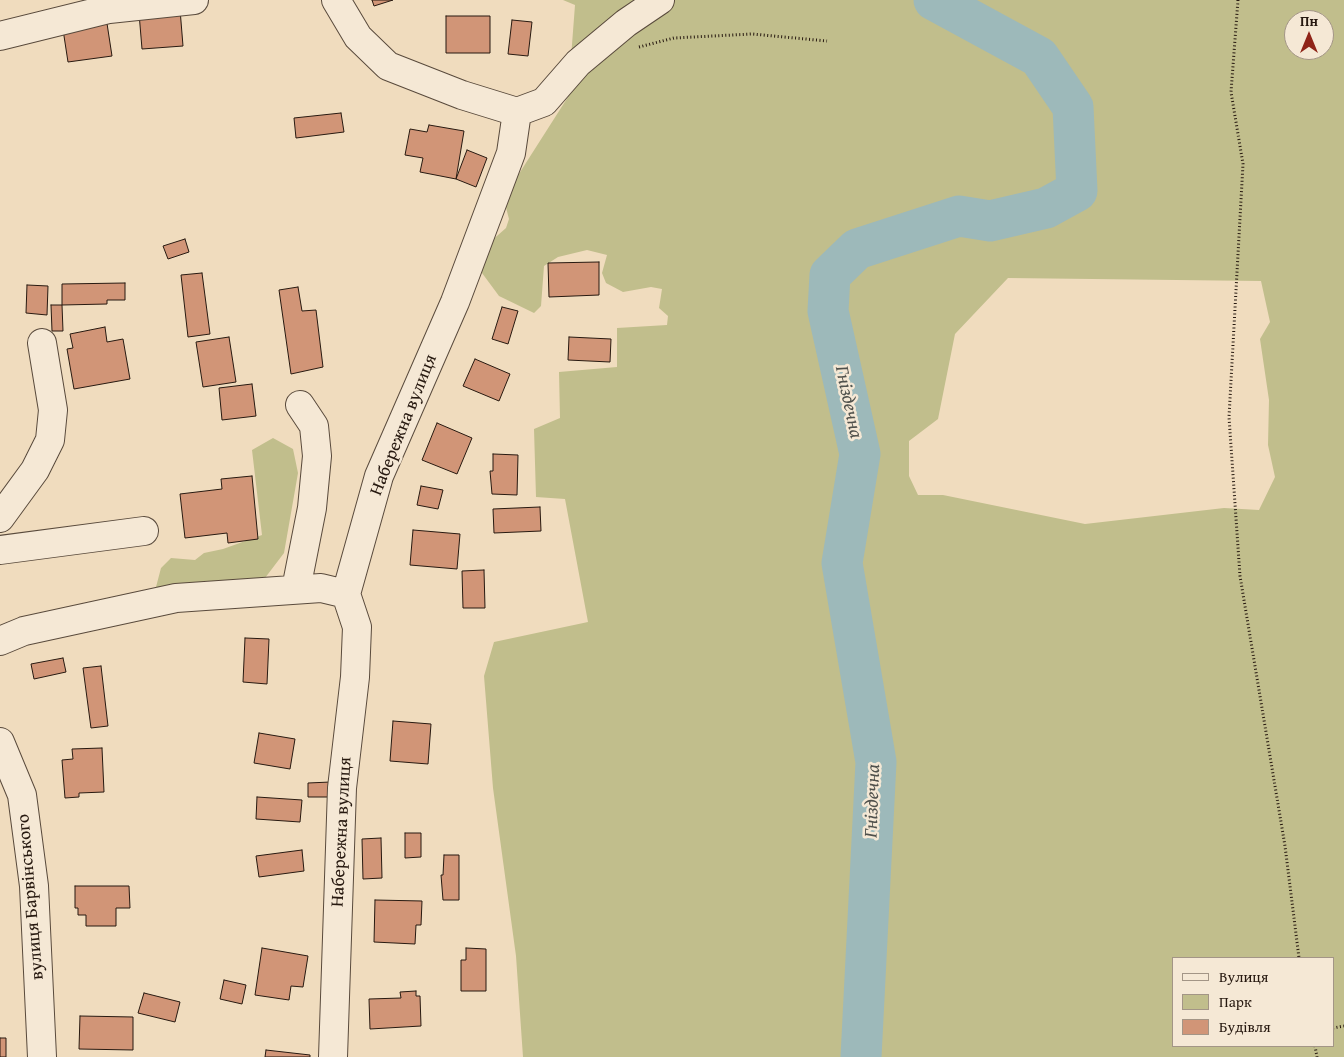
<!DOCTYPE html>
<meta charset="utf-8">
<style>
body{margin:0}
#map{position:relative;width:1344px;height:1057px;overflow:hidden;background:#f0dcbe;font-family:"Gentium Book Plus",serif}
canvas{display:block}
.legend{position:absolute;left:1172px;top:957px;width:162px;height:90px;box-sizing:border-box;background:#f5e8d5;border:1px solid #a39586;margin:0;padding:6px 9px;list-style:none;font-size:15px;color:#271910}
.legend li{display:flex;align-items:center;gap:10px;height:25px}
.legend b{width:25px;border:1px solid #a39586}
.north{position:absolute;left:1284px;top:10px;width:50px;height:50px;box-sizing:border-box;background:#f5e8d5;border:1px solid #a39586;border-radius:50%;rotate:0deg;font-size:14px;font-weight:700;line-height:20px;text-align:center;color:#271910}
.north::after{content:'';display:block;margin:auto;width:18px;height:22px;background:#8f2418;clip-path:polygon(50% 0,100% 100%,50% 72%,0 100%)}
</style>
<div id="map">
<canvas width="1344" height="1057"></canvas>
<ul class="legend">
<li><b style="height:6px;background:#f5e8d5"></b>Вулиця</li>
<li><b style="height:14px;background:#c1be8c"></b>Парк</li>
<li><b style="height:14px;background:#d19577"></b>Будівля</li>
</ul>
<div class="north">Пн</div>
</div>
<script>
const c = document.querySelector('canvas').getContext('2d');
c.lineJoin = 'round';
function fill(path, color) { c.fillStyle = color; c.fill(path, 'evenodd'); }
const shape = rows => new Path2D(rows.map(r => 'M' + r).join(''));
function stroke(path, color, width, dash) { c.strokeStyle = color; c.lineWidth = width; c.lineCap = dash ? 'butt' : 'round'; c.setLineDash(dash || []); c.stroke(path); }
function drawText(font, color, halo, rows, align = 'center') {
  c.font = font + ' "Gentium Book Plus",serif'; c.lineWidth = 5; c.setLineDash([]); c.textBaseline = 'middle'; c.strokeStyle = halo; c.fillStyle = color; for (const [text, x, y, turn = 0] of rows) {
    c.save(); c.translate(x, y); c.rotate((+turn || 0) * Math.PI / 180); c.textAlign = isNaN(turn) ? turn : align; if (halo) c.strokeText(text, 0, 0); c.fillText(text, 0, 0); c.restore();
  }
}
fill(shape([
 [563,0,1344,0,1344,1057,523,1057,516,956,493,788,484,676,494,642,588,622,565,499,536,497,534,429,560,418,559,372,617,367,617,328,667,325,668,316,659,308,662,289,651,287,623,292,606,283,602,273,607,255,587,250,558,257,544,266,541,306,534,313,499,296,482,273,482,262,489,243,506,228,509,219,504,200,508,191,568,97,575,5],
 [1294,20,1324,20,1324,50,1294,50],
 [1008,278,1261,281,1270,322,1260,339,1269,400,1268,445,1275,477,1259,510,1224,508,1085,524,943,495,918,495,909,476,909,441,938,419,955,334],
 [1173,958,1333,958,1333,1046,1173,1046],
 [273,438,293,449,298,473,284,553,265,578,217,599,170,592,156,587,161,568,171,558,195,560,204,553,223,549,262,535,252,450]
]), '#c1be8c');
stroke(shape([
 [861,1057,876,762,842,563,860,454,828,311,830,275,857,249,959,216,990,221,1046,208,1077,191,1073,107,1039,57,934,0]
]), '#9db9ba', 41);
const building = shape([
 [372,0,393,0,374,6,372,0],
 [180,9,183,46,142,49,139,13,180,9],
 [446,16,490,16,490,53,446,53,446,16],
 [106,17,112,56,68,62,62,23,106,17],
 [512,20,532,22,528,56,508,54,512,20],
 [341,113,344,132,296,138,294,118,341,113],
 [429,125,464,131,456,179,420,172,423,158,405,155,410,129,427,132,429,125],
 [467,150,487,158,476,187,456,179,467,150],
 [185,239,189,252,168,259,163,246,185,239],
 [599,262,599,295,549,297,548,263,599,262],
 [202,273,210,334,188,337,181,275,202,273],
 [125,283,125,300,107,300,107,304,62,305,62,284,125,283],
 [27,285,48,286,47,315,26,313,27,285],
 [298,287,302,311,316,310,323,367,291,374,279,290,298,287],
 [51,305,62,305,63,331,52,331,51,305],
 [502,307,518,311,508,344,492,339,502,307],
 [105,327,107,342,123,339,130,379,74,389,67,349,73,348,70,334,105,327],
 [229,337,236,382,203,387,196,342,229,337],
 [569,337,611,339,610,362,568,360,569,337],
 [475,359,510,374,499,401,463,386,475,359],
 [252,384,256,416,222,420,219,388,252,384],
 [437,423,472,438,457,474,422,460,437,423],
 [493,454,518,455,517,495,492,494,490,471,493,471,493,454],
 [252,476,258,539,228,543,227,533,185,538,180,494,222,489,221,479,252,476],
 [421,486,443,490,438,509,417,505,421,486],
 [540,507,541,531,494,533,493,509,540,507],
 [413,530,460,534,457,569,410,565,413,530],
 [484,570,485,608,463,608,462,571,484,570],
 [245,638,269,639,267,684,243,682,245,638],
 [63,658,66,672,34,679,31,664,63,658],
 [101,666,108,726,91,728,83,668,101,666],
 [393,721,431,724,428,764,390,761,393,721],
 [259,733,295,739,290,769,254,763,259,733],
 [102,748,104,792,79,793,79,797,65,798,62,760,73,759,72,749,102,748],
 [331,782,331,797,308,797,308,783,331,782],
 [257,797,302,800,300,822,256,819,257,797],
 [405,833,421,833,421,857,405,858,405,833],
 [381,838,382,878,363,879,362,839,381,838],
 [302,850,304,871,259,877,256,856,302,850],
 [444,855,459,855,459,900,443,900,441,875,443,875,444,855],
 [75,886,129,886,130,908,116,908,116,926,86,926,86,915,78,915,78,908,75,908,75,886],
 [375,900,422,901,421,925,416,925,415,944,374,942,375,900],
 [262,948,308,956,303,987,291,986,289,1000,255,995,262,948],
 [466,948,486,949,486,991,461,991,461,960,466,960,466,948],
 [224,980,246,985,242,1004,220,999,224,980],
 [416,991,416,996,420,996,421,1026,370,1029,369,999,401,998,400,992,416,991],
 [144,993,180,1002,175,1022,138,1013,144,993],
 [80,1016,133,1017,133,1050,79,1049,80,1016],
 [0,1038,6,1038,6,1057,0,1057,0,1038],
 [266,1050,310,1055,310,1057,265,1057,266,1050]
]);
fill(building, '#d19577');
stroke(building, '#271910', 1);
const minor = shape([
 [0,36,109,9,194,0],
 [517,112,544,102,578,63,626,23,660,0],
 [0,518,35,470,50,440,53,410,42,343],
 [0,550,144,531],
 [296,589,312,508,317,456,314,426,300,405],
 [0,641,24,631,176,598,321,588,346,594],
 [0,742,22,795,34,886,42,1057],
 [333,1057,342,788,355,677,357,627,346,594,379,476,455,302,511,153,517,112,462,95,388,66,358,37,336,0]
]);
stroke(minor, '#594a3c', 30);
stroke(shape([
 [1238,0,1231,92,1243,164,1229,417,1240,576,1285,846,1299,958],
 [639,47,674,38,752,34,827,41],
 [1333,1028,1344,1026],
 [1315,1046,1317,1057]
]), '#271910', 3, [1, 2.5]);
stroke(minor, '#f5e8d5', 28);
drawText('18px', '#271910', '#f5e8d5', [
 ["Набережна вулиця",404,425,-68],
 ["Набережна вулиця",342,832,-87],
 ["вулиця Барвінського",31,897,-95]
]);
drawText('italic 19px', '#50514c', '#f5e8d5', [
 ["Гніздечна",848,402,78],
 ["Гніздечна",873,801,-88]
]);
</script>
